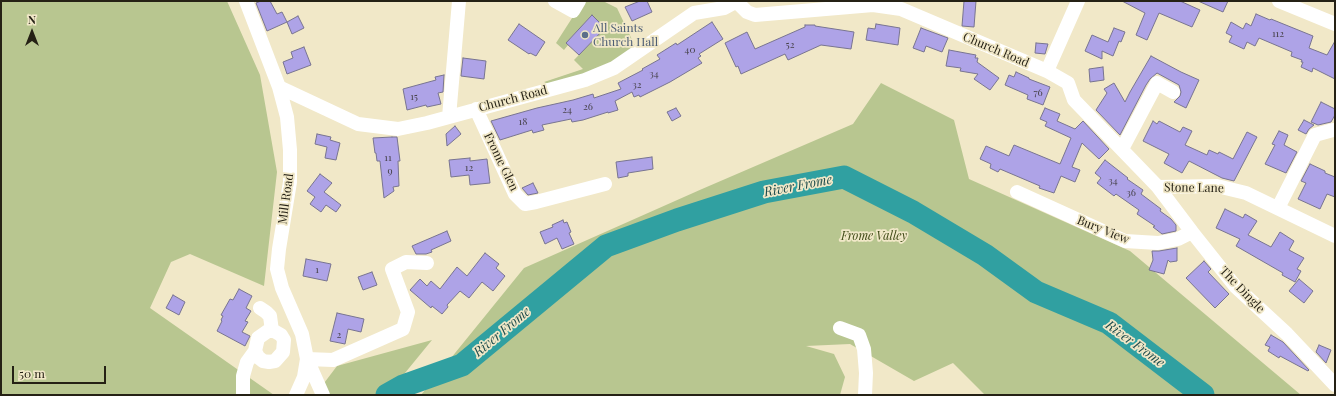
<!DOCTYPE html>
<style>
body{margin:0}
#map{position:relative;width:1336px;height:396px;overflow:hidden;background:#f1e8c8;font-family:"Playfair Display",serif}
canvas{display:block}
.frame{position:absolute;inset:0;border:2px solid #252115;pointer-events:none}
.north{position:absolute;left:12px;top:12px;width:40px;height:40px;-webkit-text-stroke:3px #f1e8c8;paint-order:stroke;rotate:0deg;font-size:11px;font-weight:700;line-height:16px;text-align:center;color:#252115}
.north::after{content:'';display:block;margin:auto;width:14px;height:18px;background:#252115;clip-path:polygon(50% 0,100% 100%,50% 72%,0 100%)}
.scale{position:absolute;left:12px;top:366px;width:94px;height:18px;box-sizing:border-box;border:2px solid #252115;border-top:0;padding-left:5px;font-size:12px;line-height:14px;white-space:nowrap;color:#252115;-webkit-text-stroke:3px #f1e8c8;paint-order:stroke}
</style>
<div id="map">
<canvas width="1336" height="396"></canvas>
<div class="frame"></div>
<div class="north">N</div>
<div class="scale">50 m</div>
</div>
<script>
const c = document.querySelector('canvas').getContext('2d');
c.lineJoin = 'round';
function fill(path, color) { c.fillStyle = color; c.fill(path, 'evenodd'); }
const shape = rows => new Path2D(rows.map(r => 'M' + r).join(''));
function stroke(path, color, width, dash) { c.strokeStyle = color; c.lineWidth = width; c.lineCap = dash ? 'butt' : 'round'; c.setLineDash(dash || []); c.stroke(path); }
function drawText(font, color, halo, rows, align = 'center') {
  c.font = font + ' "Playfair Display",serif'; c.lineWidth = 3.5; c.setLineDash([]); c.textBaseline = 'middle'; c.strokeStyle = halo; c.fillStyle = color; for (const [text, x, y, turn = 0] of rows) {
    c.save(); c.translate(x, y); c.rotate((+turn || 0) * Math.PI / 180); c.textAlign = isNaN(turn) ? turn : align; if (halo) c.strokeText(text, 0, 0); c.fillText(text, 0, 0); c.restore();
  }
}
fill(shape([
 [1,1,227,1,260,75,277,172,264,286,190,254,171,262,150,308,274,395,1,395],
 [583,1,603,1,617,8,636,48,608,69,550,85,544,82,583,69,574,60,605,28,592,15,566,43,568,45,564,50,556,43],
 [881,83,954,120,969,179,1130,251,1301,395,985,395,953,363,914,381,850,344,806,346,834,354,845,377,840,395,421,395,524,268,702,189,853,124],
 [432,340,387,395,315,395,337,366]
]), '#b8c690');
stroke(shape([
 [387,395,403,386,462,365,606,246,677,220,764,192,844,177,913,212,985,255,1036,292,1109,323,1203,395]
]), '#30a0a1', 23);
const building = shape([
 [261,1,270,1,277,14,282,12,287,22,267,31,256,3,261,1],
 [640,1,647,1,652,12,632,21,625,7,640,1],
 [964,1,976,1,974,27,962,26,964,1],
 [1122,1,1180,1,1200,10,1192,27,1159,13,1147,40,1136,35,1145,13,1122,1],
 [1198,1,1228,1,1223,12,1198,1],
 [1256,14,1270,20,1271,19,1313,36,1309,48,1327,55,1335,41,1335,79,1313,68,1312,72,1301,67,1303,62,1301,62,1302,60,1291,56,1292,52,1259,38,1255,46,1247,42,1244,49,1229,42,1232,36,1226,33,1231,22,1243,29,1246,23,1251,26,1256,14],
 [592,15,605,28,579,55,566,43,592,15],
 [298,16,304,28,292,34,287,22,298,16],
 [712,22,723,39,699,54,701,56,698,58,702,63,670,82,640,97,639,95,634,97,632,92,615,101,618,110,608,113,608,112,583,120,572,122,571,119,542,125,544,130,533,133,532,130,500,140,491,121,537,108,573,100,593,94,594,98,621,89,618,83,643,70,642,69,660,59,657,55,676,43,677,45,712,22],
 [519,24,545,42,536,56,530,53,529,54,508,40,519,24],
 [876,24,900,28,898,45,866,40,868,28,875,29,876,24],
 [805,25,815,25,815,26,854,32,851,49,821,45,788,60,785,54,741,74,738,66,736,67,725,43,747,32,755,49,805,27,805,25],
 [921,28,948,38,942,52,926,46,924,52,913,48,921,28],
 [1114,28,1125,32,1121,42,1119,41,1113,56,1102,51,1102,59,1085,51,1092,35,1108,42,1114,28],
 [1036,43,1048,44,1045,54,1035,53,1036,43],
 [304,47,311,65,287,74,283,62,293,58,291,52,304,47],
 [949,50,976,55,975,58,978,58,977,62,999,78,990,90,974,79,978,74,960,71,961,68,946,66,949,50],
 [1151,56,1181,72,1199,80,1186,108,1174,102,1180,96,1181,92,1179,85,1157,73,1150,79,1146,85,1120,135,1096,110,1107,93,1104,89,1114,83,1125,102,1130,92,1151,56],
 [463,58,486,61,484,79,461,76,463,58],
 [1103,67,1104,80,1090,82,1089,69,1103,67],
 [1016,72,1029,78,1029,79,1050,87,1043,105,1027,99,1028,95,1005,85,1009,75,1014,77,1016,72],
 [444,75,443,92,438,93,441,104,427,107,426,105,407,110,403,89,436,80,435,77,444,75],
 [1321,102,1335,109,1335,115,1331,122,1318,125,1311,122,1321,102],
 [676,108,681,116,672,121,667,112,676,108],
 [1045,108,1060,114,1057,121,1075,129,1083,121,1109,149,1099,159,1082,143,1072,167,1080,170,1075,182,1061,176,1054,193,1039,188,1040,186,1000,169,998,172,990,168,991,164,980,159,986,146,1009,156,1014,145,1060,164,1071,138,1045,126,1047,122,1040,119,1045,108],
 [1304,120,1314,125,1309,129,1306,134,1298,130,1304,120],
 [1153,121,1157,124,1159,121,1180,132,1183,127,1192,131,1185,145,1207,155,1209,150,1218,154,1219,152,1233,159,1247,132,1257,137,1234,181,1222,178,1189,161,1182,173,1164,163,1169,154,1143,141,1153,121],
 [455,126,461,134,447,146,446,134,455,126],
 [1279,131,1288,135,1284,145,1297,152,1286,173,1265,164,1275,145,1272,144,1279,131],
 [317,134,331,137,330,140,340,143,336,160,325,158,327,147,315,144,317,134],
 [392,137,397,137,400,161,398,161,399,186,393,187,394,191,384,198,380,161,377,161,376,153,375,153,373,138,392,137],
 [652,157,653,169,628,173,628,176,618,178,616,162,652,157],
 [470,158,470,161,487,159,490,183,470,185,469,175,451,177,449,160,470,158],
 [1105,160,1128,178,1127,179,1143,190,1141,194,1161,209,1160,211,1171,219,1176,225,1176,231,1162,234,1153,227,1155,226,1137,214,1139,210,1116,194,1114,196,1097,183,1101,178,1095,173,1105,160],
 [1310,164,1325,171,1325,173,1335,177,1335,197,1327,194,1320,209,1298,199,1306,183,1301,181,1310,164],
 [320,174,332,183,324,192,341,205,336,212,326,205,321,212,310,204,315,197,307,191,320,174],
 [533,183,538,193,528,195,522,188,533,183],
 [1225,209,1243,218,1245,214,1257,221,1248,235,1271,247,1280,232,1294,241,1289,250,1304,258,1297,269,1301,271,1295,282,1282,275,1283,273,1236,246,1240,239,1216,228,1225,209],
 [563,220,564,223,567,222,571,232,569,233,574,244,562,249,557,238,545,244,540,232,553,227,552,225,563,220],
 [447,231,451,241,431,250,432,252,426,254,416,254,412,246,447,231],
 [1177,248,1177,261,1170,262,1168,260,1164,274,1149,270,1153,260,1152,251,1159,251,1177,248],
 [485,253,499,264,496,268,505,276,493,291,482,282,469,298,460,291,447,305,448,307,442,314,432,306,431,308,410,290,420,279,427,286,431,281,440,289,457,267,467,276,485,253],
 [306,259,331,264,327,281,303,276,306,259],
 [1204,261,1211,269,1208,272,1229,294,1215,308,1186,278,1204,261],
 [372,272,377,285,363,290,358,277,372,272],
 [1299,279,1313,291,1304,303,1289,291,1299,279],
 [239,289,252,296,246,308,251,311,245,321,248,322,242,332,250,336,245,346,217,331,222,321,221,320,223,316,221,315,230,299,233,300,239,289],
 [173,295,185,302,179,315,166,308,173,295],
 [337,313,364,319,361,332,348,329,345,344,330,341,337,313],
 [1271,335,1283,342,1309,370,1308,371,1280,356,1279,358,1268,351,1270,347,1265,345,1271,335],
 [1319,345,1331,350,1326,363,1316,352,1319,345]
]);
fill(building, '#aea3e7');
stroke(building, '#787490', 1);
stroke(shape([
 [246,1,279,87,287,117,290,150,290,182,279,249,277,269,282,288,302,334,307,359,323,395],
 [555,1,573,11,579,1],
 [1279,1,1335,24],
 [737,2,747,12,755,15,873,5,901,9,1047,71,1068,83,1074,100,1158,187,1192,232,1235,286,1287,334,1335,385],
 [1047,71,1078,1],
 [279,87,358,124,398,129,427,123,585,80,614,68,694,13,724,8,737,1],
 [476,109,515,194,525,204,536,202,605,184],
 [449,117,459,1],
 [1122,149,1157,83,1173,92],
 [1158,187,1217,186,1246,193,1335,236],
 [1017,192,1125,241,1158,243,1178,239,1192,232],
 [1278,208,1315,135,1333,130],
 [260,308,266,312,270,316,272,331],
 [840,328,859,335,864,349,866,373,865,395],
 [243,395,243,376,247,362,255,351,258,338,268,331,274,331,281,335,284,340,283,352,275,361,269,362,263,361,258,357,255,351],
 [296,395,304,377,307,359,333,360,403,329,408,312,392,269,406,262,427,263]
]), '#fff', 14);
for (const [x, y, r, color] of [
 [585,35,4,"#5c6f8a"]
]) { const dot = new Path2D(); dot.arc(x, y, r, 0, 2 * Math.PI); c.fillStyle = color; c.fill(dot); stroke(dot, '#f1e8c8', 1.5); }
drawText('10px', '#47424a', null, [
 ["112",1278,34],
 ["52",790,45],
 ["40",690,50],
 ["34",654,74],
 ["32",637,85],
 ["76",1038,93],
 ["15",414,97],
 ["26",588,107],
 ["24",567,110],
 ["18",523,122],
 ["11",388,158],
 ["12",469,168],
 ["9",390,171],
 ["34",1113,181],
 ["36",1131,193],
 ["1",317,270],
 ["2",339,335]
]);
drawText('12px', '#4e5e75', '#f1e8c8', [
 ["All Saints",593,28],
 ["Church Hall",593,42]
], 'left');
drawText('12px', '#252115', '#f1e8c8', [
 ["Church Road",996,50,23],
 ["Church Road",513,99,-15],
 ["Frome Glen",501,162,64],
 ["Stone Lane",1194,188,1],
 ["Mill Road",286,199,-82],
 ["Bury View",1103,230,22],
 ["The Dingle",1242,290,46]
]);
drawText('italic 12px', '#404b17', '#f1e8c8', [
 ["Frome Valley",874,236]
]);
drawText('italic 13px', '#1b4a4b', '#f1e8c8', [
 ["River Frome",798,186,-11],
 ["River Frome",502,332,-40],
 ["River Frome",1135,344,36]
]);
</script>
